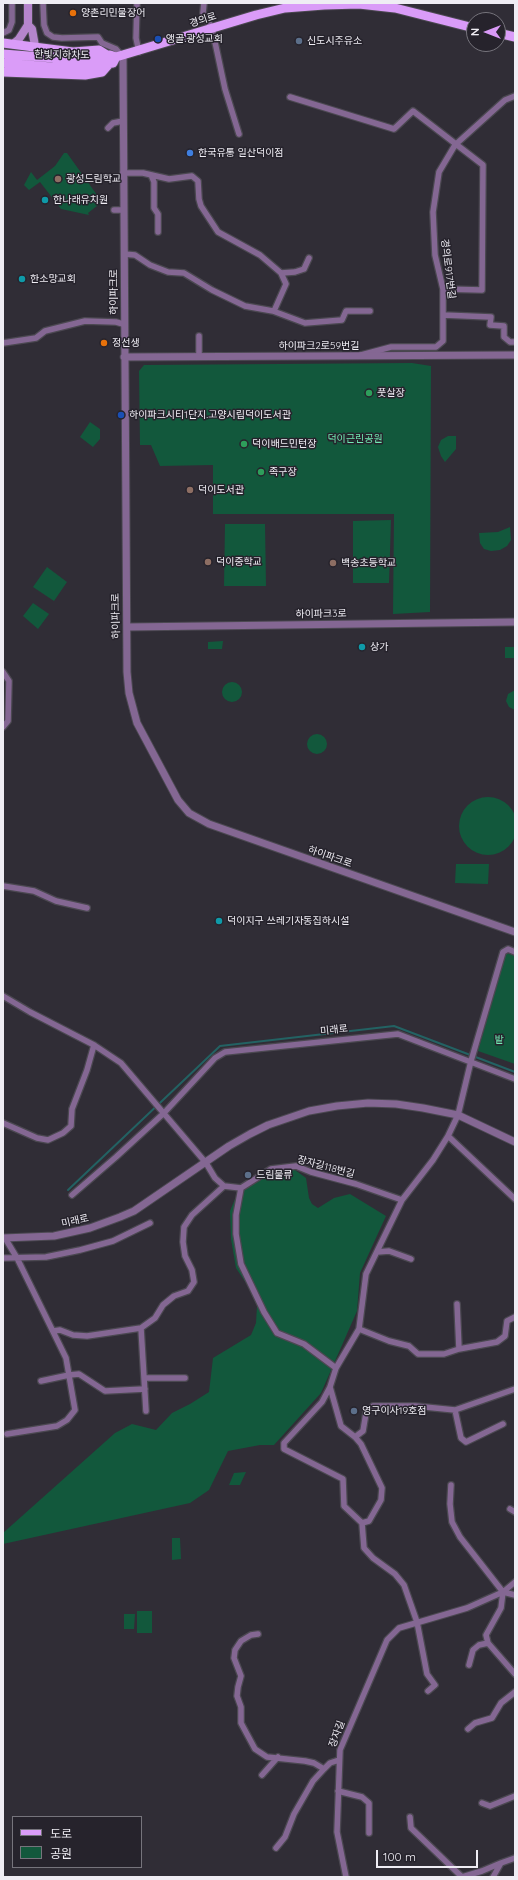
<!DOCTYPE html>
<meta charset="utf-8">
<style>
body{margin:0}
#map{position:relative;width:518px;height:1880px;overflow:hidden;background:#302d36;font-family:Quicksand,"Noto Sans KR",sans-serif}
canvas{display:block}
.frame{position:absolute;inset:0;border:4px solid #efedf4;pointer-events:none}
.legend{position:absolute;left:12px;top:1816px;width:130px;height:52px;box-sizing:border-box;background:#26232c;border:1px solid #76747c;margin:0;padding:5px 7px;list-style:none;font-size:12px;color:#efedf4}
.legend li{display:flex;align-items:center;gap:8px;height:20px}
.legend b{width:20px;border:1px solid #76747c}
.north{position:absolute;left:466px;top:12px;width:40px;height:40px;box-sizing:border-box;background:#26232c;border:1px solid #76747c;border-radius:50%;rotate:270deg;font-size:11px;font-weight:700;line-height:16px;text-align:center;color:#efedf4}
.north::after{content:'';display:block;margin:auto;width:14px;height:18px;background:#d99af7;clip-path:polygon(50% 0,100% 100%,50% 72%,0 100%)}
.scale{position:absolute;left:376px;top:1850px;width:102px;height:18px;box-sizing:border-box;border:2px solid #efedf4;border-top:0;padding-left:5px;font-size:12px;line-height:14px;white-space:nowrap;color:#efedf4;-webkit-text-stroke:3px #26232c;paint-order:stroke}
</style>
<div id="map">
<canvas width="518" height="1880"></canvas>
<div class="frame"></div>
<ul class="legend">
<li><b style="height:5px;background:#da9cf8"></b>도로</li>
<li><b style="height:11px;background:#12583c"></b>공원</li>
</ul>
<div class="north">N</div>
<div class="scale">100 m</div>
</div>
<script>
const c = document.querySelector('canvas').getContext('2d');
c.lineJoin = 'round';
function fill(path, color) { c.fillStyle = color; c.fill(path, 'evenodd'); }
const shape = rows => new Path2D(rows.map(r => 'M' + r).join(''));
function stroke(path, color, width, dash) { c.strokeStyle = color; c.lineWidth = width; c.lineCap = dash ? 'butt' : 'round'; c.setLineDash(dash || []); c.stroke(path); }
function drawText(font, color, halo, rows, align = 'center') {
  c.font = font + ' Quicksand,"Noto Sans KR",sans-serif'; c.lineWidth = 3; c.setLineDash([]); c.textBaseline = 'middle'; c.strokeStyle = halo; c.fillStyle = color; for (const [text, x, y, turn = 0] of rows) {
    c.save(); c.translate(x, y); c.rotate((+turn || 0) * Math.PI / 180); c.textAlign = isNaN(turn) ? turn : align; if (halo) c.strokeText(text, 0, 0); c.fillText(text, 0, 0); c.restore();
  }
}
fill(shape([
 [64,153,67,153,102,202,88,213,89,215,61,209,40,182,29,190,24,185,31,172,37,180,55,166],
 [412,363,431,366,430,612,393,614,394,514,213,514,213,465,160,466,151,445,140,445,139,371,144,365],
 [90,422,100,429,100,439,93,447,80,437],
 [448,436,456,436,456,449,445,462,441,456,438,447,441,440],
 [391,520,389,583,353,583,353,521],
 [225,524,265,524,266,586,224,586],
 [510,527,511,540,507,546,500,550,491,551,484,549,480,543,479,533,498,532],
 [47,567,67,582,54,601,33,587],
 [33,603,49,614,38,629,23,616],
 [223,641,222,649,208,649,208,642],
 [505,647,515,647,515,658,505,658],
 '222 692a10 10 0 1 1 20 0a10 10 0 1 1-20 0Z',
 [515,690,515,710,509,707,506,701,508,694],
 '307 744a10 10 0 1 1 20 0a10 10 0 1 1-20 0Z',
 '459 826a29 29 0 1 1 58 0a29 29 0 1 1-58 0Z',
 [456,864,489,864,488,884,455,883],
 [506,953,515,956,515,1064,478,1051],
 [295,1170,306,1178,309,1198,312,1204,318,1208,334,1198,350,1194,386,1216,360,1273,357,1311,321,1393,274,1445,260,1445,228,1451,209,1490,190,1503,3,1544,3,1533,115,1433,132,1424,156,1430,172,1413,190,1404,209,1392,213,1358,251,1335,256,1323,257,1306,248,1286,236,1268,231,1239,230,1211,237,1194,271,1174,284,1171],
 [246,1472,240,1485,229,1485,234,1473],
 [172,1538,180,1538,181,1559,172,1560],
 [137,1611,152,1611,152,1633,137,1633],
 [124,1614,135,1614,134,1629,124,1629]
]), '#12583c');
stroke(shape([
 [68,1190,220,1046,394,1026,515,1072]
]), '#236263', 2);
const minor = shape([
 [43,3,44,25,47,33,53,37,62,38,98,37,102,43,116,49,122,56],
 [137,3,136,38,139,52],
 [204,3,203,13,212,28,225,89,239,134],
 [3,33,9,30,12,22,12,3],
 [290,97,394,129,413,111,483,165,482,290,443,289],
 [108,128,113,123,123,121],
 [123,173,143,173,169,179,192,176,198,181,199,199,201,206,218,232,260,255,281,273,286,284,274,311],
 [151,175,154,182,154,208,158,214,158,232],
 [114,210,124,210],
 [124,254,135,255,150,265,168,272,184,273,212,290,245,306,273,311,305,323,342,320,346,311,370,311],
 [281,273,295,272,304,269,309,258],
 [443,315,491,317,490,325,504,326,504,337,510,342,515,342],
 [199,336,199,357],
 [3,343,36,338,45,331,85,321,116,322,123,324],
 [361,355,391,347,436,347,443,341,443,289,435,255,433,212,439,172,455,145,505,100,515,96],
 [3,672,9,681,8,721,3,727],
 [3,886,34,891,56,901,87,908],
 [3,996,30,1012,94,1045,121,1063,206,1163,215,1178,224,1186,241,1188,271,1169,296,1166,311,1172,356,1184,402,1200],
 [3,1123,37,1138,48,1140,63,1133,71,1126,72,1109,87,1070,94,1045],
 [448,1136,515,1199],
 [241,1188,236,1215,236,1234,241,1264,264,1312,277,1333,304,1344,336,1368],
 [72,1195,116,1157,164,1113,215,1058,225,1052,398,1034,515,1079],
 [5,1238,17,1258,66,1358,75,1410,67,1420,57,1426,7,1434],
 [377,1252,389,1251,411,1259],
 [3,1258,46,1257,80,1250,113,1241,150,1223],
 [457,1304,459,1349],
 [141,1328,146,1411],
 [359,1329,389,1341,409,1346,418,1354,444,1354,459,1349,497,1342,505,1336,507,1321,515,1317],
 [53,1331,60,1330,73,1335,87,1336,141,1328,155,1318,163,1305,174,1296,188,1291,194,1282,192,1270,185,1256,183,1242,184,1227,192,1215,224,1186],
 [144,1378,185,1378],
 [41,1381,69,1375,79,1374,105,1391,145,1389],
 [330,1387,341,1426,355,1437,361,1444,382,1488,381,1500,369,1521,362,1523],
 [455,1410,461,1438,466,1442,503,1424],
 [355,1437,363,1431,366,1413,373,1406,415,1406,455,1410,515,1389],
 [451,1485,450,1504,452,1522,460,1537,503,1592,515,1595],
 [510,1509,515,1512],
 [503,1592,501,1608,486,1635,488,1643,515,1674],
 [258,1634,251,1635,241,1641,235,1650,234,1658,241,1676,238,1687,237,1696,241,1707,241,1723,255,1749,267,1757,305,1761,314,1763,324,1769,330,1763,339,1760],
 [469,1665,473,1650,479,1645,488,1643],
 [428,1691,435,1685,427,1674,417,1622,404,1585,395,1574,373,1558,364,1548,362,1523,344,1506,343,1479,284,1449,284,1443,322,1402,330,1387,336,1368,359,1329,366,1274,402,1200,433,1160,448,1136,458,1115,471,1061,503,952,508,949,515,952],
 [468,1729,475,1723,492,1718,501,1703,515,1692],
 [262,1775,278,1757],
 [338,1791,362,1797,369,1803,369,1833],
 [482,1803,490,1806,515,1796],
 [410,1817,411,1828,462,1877],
 [276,1848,285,1837,294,1814,313,1781,324,1769],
 [346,1877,337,1832,340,1750,387,1640,399,1628,467,1608,503,1592,515,1582],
 [462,1877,482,1871,501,1863],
 [493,1877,501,1863,515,1858]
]);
const tertiary = shape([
 [123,56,127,672,129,693,137,723,178,800,189,813,209,824,515,932],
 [124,357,515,355],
 [127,627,515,622],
 [3,1238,54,1236,90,1228,120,1217,134,1211,229,1146,250,1134,268,1125,309,1111,337,1106,368,1103,396,1104,423,1108,458,1115,515,1142]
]);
const secondary = shape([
 [28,25,32,29,35,46],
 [13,44,19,39,28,25,28,3]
]);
const primary = shape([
 [498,33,515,37],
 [3,43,73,52,99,50,107,55],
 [3,54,67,59,83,59,110,55,116,57,256,15,285,8,324,5,359,4,395,8,474,28],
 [3,63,51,67,84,67,113,63,116,57],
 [3,72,85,75,102,72,109,64]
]);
stroke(minor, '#4b4851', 8);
stroke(tertiary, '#4b4851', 9);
stroke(secondary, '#4b4851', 10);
stroke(primary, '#4b4851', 11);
stroke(minor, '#846793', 5.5);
stroke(tertiary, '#846793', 7);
stroke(secondary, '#b585cc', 8);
stroke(primary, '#da9cf8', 9);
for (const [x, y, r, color] of [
 [73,13,4,"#e8710a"],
 [158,39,4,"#1a4fb4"],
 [299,41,4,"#5c6f8a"],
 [190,153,4,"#3f7fe0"],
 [58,179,4,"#8d6e63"],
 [45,200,4,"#0f9aa8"],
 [22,279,4,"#0f9aa8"],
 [104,343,4,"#e8710a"],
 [369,393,4,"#2e9e5b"],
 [121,415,4,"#1a4fb4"],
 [244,444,4,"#2e9e5b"],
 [261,472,4,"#2e9e5b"],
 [190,490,4,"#8d6e63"],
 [208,562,4,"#8d6e63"],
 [333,563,4,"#8d6e63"],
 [362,647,4,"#0f9aa8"],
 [219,921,4,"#0f9aa8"],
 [248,1175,4,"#5c6f8a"],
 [354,1411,4,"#5c6f8a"]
]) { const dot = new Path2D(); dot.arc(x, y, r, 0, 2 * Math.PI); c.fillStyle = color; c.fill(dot); stroke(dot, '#26232c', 1.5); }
drawText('10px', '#efedf4', '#26232c', [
 ["양촌리민물장어",81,13],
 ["앵골.광성교회",166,39],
 ["신도시주유소",307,41],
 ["한국유통 일산덕이점",198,153],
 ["광성드림학교",66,179],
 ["한나래유치원",53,200],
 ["한소망교회",30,279],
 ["정선생",112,343],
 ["풋살장",377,393],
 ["하이파크시티1단지.고양시립덕이도서관",129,415],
 ["덕이배드민턴장",252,444],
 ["족구장",269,472],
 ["덕이도서관",198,490],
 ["덕이중학교",216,562],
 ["백송초등학교",341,563],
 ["상가",370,647],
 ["덕이지구 쓰레기자동집하시설",227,921],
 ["드림물류",256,1175],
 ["영구이사19호점",362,1411]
], 'left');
drawText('10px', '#efedf4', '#26232c', [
 ["경의로",203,20,-18],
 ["한빛지하차도",62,55,1],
 ["경의로917번길",448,269,83],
 ["하이파크로",114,292,-90],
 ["하이파크2로59번길",319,346],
 ["하이파크3로",321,614,-1],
 ["하이파크로",116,616,-91],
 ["하이파크로",330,857,19],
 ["미래로",334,1030,-6],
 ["장자길118번길",326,1167,15],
 ["미래로",75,1221,-13],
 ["장자길",337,1734,-70]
]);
drawText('10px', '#71ebb3', '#26232c', [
 ["덕이근린공원",355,439],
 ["밭",499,1040]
]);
</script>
